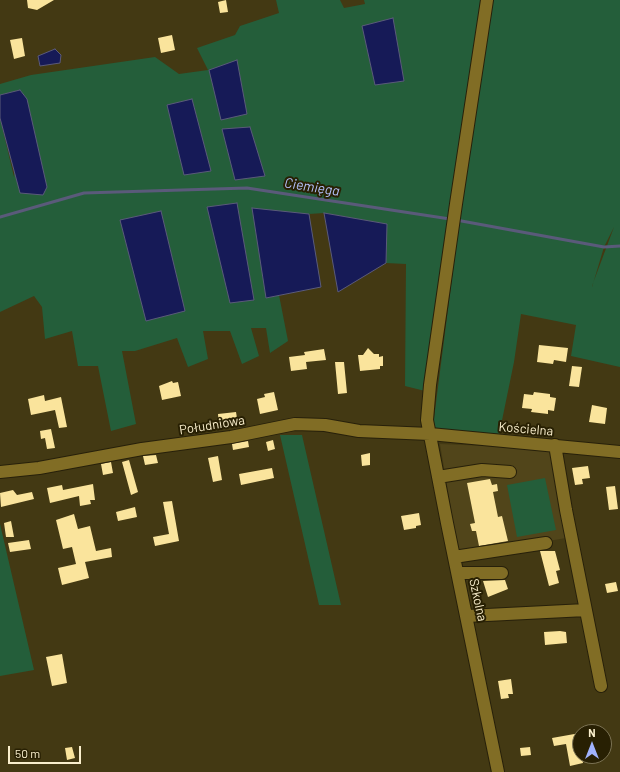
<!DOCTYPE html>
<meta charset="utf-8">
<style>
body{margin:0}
#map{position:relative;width:620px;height:772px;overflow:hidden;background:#433913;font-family:Barlow,sans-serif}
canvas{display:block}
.north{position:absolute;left:572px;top:724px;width:40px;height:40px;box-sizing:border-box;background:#282003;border:1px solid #7c7354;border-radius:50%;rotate:0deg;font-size:11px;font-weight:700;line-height:16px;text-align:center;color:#faefcd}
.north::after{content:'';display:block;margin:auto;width:14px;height:18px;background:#a1b3fd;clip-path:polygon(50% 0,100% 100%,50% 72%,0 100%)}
.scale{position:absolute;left:8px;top:746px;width:73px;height:18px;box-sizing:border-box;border:2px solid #faefcd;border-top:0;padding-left:5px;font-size:12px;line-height:14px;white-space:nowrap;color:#faefcd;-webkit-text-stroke:3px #282003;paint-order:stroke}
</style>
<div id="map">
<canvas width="620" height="772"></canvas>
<div class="north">N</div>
<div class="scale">50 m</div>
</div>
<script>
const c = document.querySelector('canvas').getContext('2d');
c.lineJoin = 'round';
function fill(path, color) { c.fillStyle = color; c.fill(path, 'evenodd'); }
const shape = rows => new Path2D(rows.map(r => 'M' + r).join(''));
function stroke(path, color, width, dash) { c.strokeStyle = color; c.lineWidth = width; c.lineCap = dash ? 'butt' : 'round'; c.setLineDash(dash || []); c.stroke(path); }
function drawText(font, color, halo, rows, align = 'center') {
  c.font = font + ' Barlow,sans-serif'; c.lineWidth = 4; c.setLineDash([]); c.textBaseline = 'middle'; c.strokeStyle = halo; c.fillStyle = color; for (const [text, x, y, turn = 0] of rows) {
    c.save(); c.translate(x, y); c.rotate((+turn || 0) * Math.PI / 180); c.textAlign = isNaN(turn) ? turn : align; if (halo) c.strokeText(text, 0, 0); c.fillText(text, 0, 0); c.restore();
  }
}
fill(shape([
 [440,444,556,449,572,537,459,556]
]), '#51451a');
fill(shape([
 [276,0,340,0,344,8,365,4,364,0,482,0,425,391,405,386,406,264,386,263,386,224,324,213,309,214,321,287,279,295,288,341,270,353,266,328,251,328,259,356,242,364,230,331,203,331,208,359,188,367,177,338,135,351,122,351,136,424,111,431,98,366,78,366,72,331,45,339,42,307,34,296,0,312,0,118,14,177,20,90,0,95,0,84,31,75,155,57,179,74,208,70,197,48,235,35,240,26,279,13],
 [492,0,620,0,620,367,571,356,576,325,521,314,514,362,499,435,441,431,433,426,462,200],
 [614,227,592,286,592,287,604,247],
 [280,435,302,435,341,605,319,605],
 [545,478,556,530,517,537,507,485],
 [0,524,34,670,0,676]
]), '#245e3a');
const water = shape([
 [393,18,404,81,375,85,362,26,393,18],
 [55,49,61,55,60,63,40,66,38,56,55,49],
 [237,60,247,114,221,120,209,70,237,60],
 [20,90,27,99,47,187,43,195,20,193,0,118,0,95,20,90],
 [192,99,211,171,184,175,167,105,192,99],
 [250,127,265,176,235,180,222,129,250,127],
 [237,203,254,300,230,303,207,207,237,203],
 [252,208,309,214,321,287,266,298,252,208],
 [161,211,185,311,146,321,120,220,161,211],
 [324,213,387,224,386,263,338,292,324,213]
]);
fill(water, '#161a57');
stroke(water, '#5a5a7a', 1);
stroke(shape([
 [0,217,84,193,247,188,450,219],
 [456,220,604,247,620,246]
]), '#5a5a7a', 3);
fill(shape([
 [27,0,54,0,37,10,28,8],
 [226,0,228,12,220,13,218,2],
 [172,35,175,50,161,53,158,38],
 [22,38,25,56,14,59,10,40],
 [539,345,568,348,566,362,554,360,553,364,537,362],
 [368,348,374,354,379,354,379,357,383,356,383,366,380,366,380,369,360,371,358,355,363,355],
 [324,349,326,360,306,362,307,369,291,371,289,357,305,355,304,352],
 [335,362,344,362,347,393,338,394],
 [572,366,582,367,579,387,569,386],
 [172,381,173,383,178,382,181,396,162,400,159,386],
 [274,392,278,410,260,414,257,399,265,397,264,394],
 [534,392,550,394,550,397,556,398,554,411,548,410,548,414,531,412,532,409,522,408,524,394,533,395],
 [44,395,45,401,61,397,67,427,59,428,55,410,31,415,28,399],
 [592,405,607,408,605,424,589,422],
 [236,412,238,424,219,426,218,414],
 [51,429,55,448,47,449,45,438,41,439,40,431],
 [273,440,275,449,268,451,266,442],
 [248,441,249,447,233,450,232,444],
 [370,453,370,465,362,466,361,455],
 [156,455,158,463,145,465,143,456],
 [218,456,222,480,213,482,208,458],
 [129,460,138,492,131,495,122,462],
 [111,462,113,473,103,475,101,464],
 [588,466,590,478,582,479,583,484,575,485,572,468],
 [272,468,274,478,241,485,239,474],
 [490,479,492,485,497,484,498,491,493,492,498,517,502,516,508,541,479,546,476,531,472,531,470,524,475,523,467,483],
 [93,484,95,500,90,500,91,504,80,506,79,496,50,503,47,488,62,485,63,490],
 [615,486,618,509,609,510,606,487],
 [13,490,17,495,32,492,34,499,1,507,0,493],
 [172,501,179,541,155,546,153,537,169,534,163,502],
 [135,507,137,517,118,521,116,512],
 [419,513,421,525,416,526,416,528,404,530,401,516],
 [74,514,78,529,90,526,96,551,111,548,112,557,85,562,89,578,62,585,58,568,76,564,72,547,63,549,56,520],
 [11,521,14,537,6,537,4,523],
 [29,540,31,549,10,552,8,543],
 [540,551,555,551,560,570,556,571,559,583,549,586],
 [505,580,508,589,488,597,483,581],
 [616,582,618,591,607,593,605,584],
 [560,631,566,632,567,643,545,645,544,632],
 [62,654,67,683,52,686,46,657],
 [511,679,513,694,508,694,509,698,501,699,498,681],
 [580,733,580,756,582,756,583,763,570,766,566,744,554,746,552,738],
 [72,747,75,758,67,760,65,748],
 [530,747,531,755,521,756,520,748]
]), '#fae49c');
const minor = shape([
 [487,0,456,204,430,385,427,420,447,523,498,772],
 [555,445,566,510,601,686],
 [0,472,39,468,142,449,231,437,295,424,325,425,359,431,430,434,620,452],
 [438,477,482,470,510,472],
 [454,557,546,543],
 [458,573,502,573],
 [467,616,586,610]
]);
stroke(minor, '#27200a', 14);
stroke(minor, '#816d25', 12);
drawText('13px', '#faefcd', '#282003', [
 ["Południowa",212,425,-9],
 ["Kościelna",526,429,5],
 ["Szkolna",478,600,78]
]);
drawText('italic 14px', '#b4c2fc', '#282003', [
 ["Ciemięga",312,187,9]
]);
</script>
